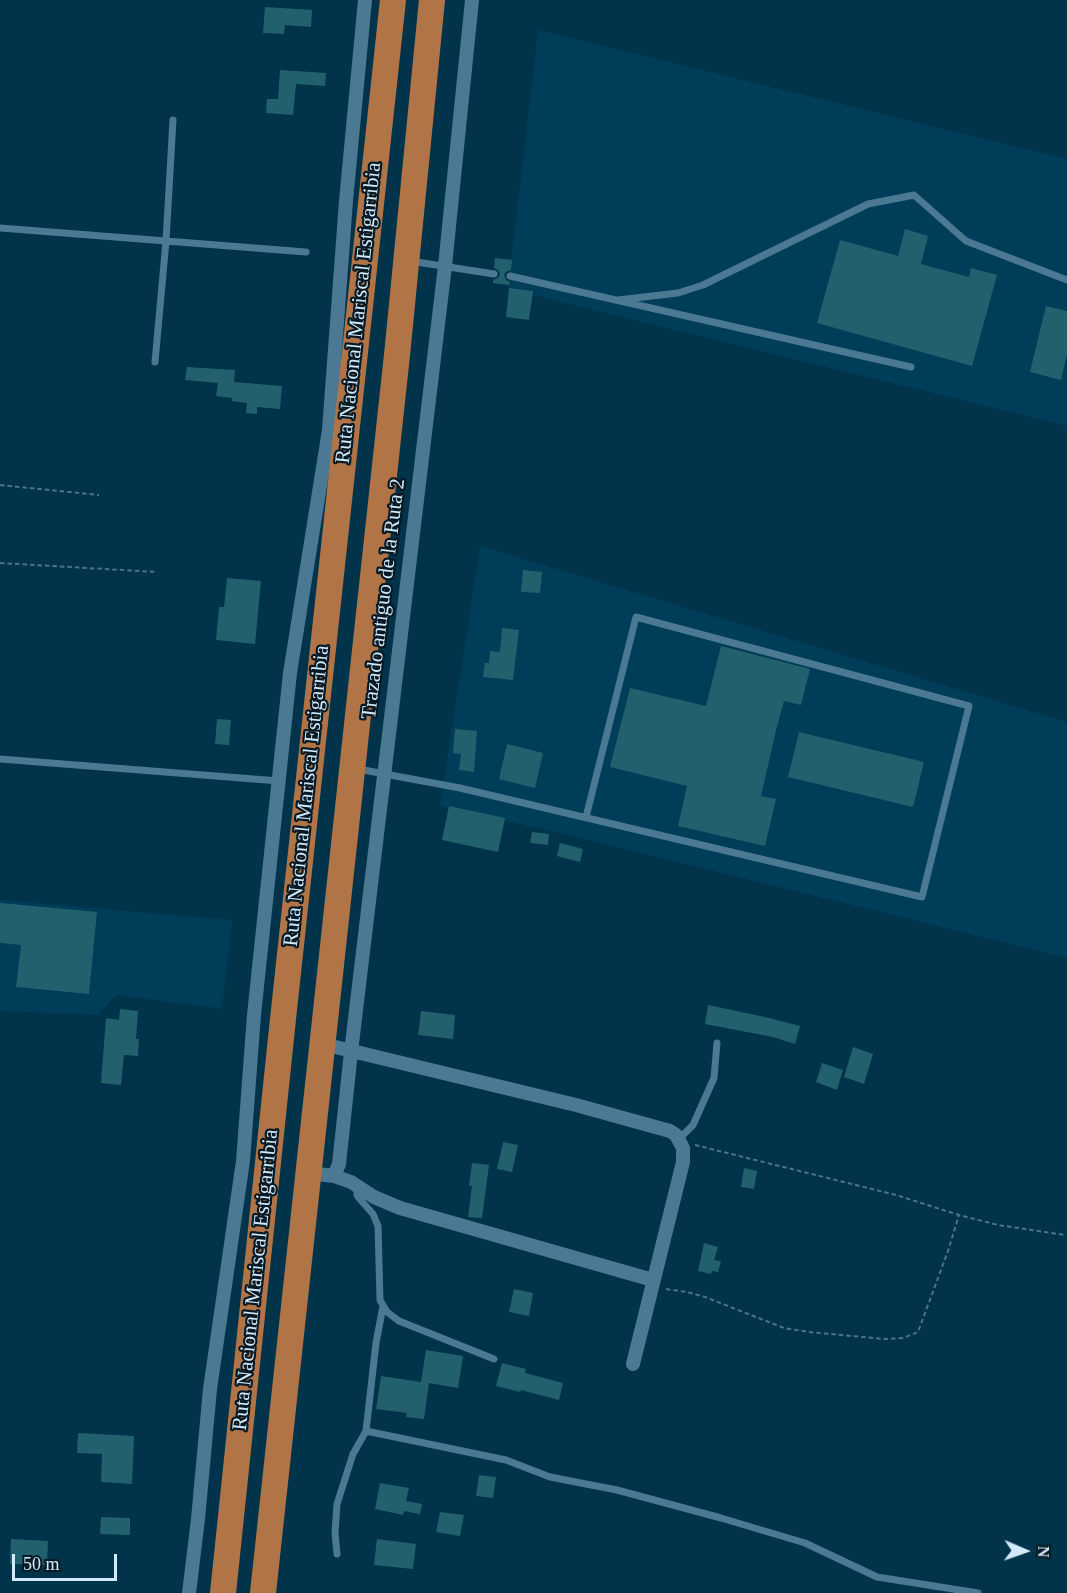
<!DOCTYPE html>
<style>
body{margin:0}
#map{position:relative;width:1067px;height:1593px;overflow:hidden;background:#01334b;font-family:Georgia,serif}
canvas{display:block}
.north{position:absolute;left:995px;top:1521px;width:60px;height:60px;-webkit-text-stroke:4px #071924;paint-order:stroke;rotate:92deg;font-size:16px;font-weight:700;line-height:24px;text-align:center;color:#d2e9f8}
.north::after{content:'';display:block;margin:auto;width:21px;height:27px;background:#d2e9f8;clip-path:polygon(50% 0,100% 100%,50% 72%,0 100%)}
.scale{position:absolute;left:12px;top:1554px;width:105px;height:27px;box-sizing:border-box;border:3px solid #d2e9f8;border-top:0;padding-left:8px;font-size:18px;line-height:21px;white-space:nowrap;color:#d2e9f8;-webkit-text-stroke:4px #071924;paint-order:stroke}
</style>
<div id="map">
<canvas width="1067" height="1593"></canvas>
<div class="north">N</div>
<div class="scale">50 m</div>
</div>
<script>
const c = document.querySelector('canvas').getContext('2d');
c.lineJoin = 'round';
function fill(path, color) { c.fillStyle = color; c.fill(path, 'evenodd'); }
const shape = rows => new Path2D(rows.map(r => 'M' + r).join(''));
function stroke(path, color, width, dash) { c.strokeStyle = color; c.lineWidth = width; c.lineCap = dash ? 'butt' : 'round'; c.setLineDash(dash || []); c.stroke(path); }
function drawText(font, color, halo, rows, align = 'center') {
  c.font = font + ' Georgia,serif'; c.lineWidth = 4.5; c.setLineDash([]); c.textBaseline = 'middle'; c.strokeStyle = halo; c.fillStyle = color; for (const [text, x, y, turn = 0] of rows) {
    c.save(); c.translate(x, y); c.rotate((+turn || 0) * Math.PI / 180); c.textAlign = isNaN(turn) ? turn : align; if (halo) c.strokeText(text, 0, 0); c.fillText(text, 0, 0); c.restore();
  }
}
fill(shape([
 [538,30,1067,159,1067,426,508,289],
 [480,546,1067,722,1067,958,564,834,440,806],
 [0,900,232,920,222,1009,117,995,98,1015,0,1011]
]), '#003d59');
fill(shape([
 [265,7,312,10,311,27,285,25,284,34,263,33],
 [280,70,326,73,325,86,296,84,293,115,266,113,267,99,278,99],
 [905,229,928,236,921,264,969,277,971,268,997,275,972,366,817,323,840,240,898,256],
 [495,258,512,260,511,270,506,272,504,275,506,280,510,282,509,285,493,283,493,280,498,278,500,274,498,270,494,268],
 [509,288,533,291,529,320,506,317],
 [1046,306,1067,311,1067,354,1061,380,1030,372],
 [187,367,235,370,234,382,282,386,280,409,257,407,257,414,246,413,247,403,232,401,232,398,216,396,218,383,185,380],
 [523,570,542,572,540,593,521,592],
 [227,578,261,581,255,644,216,640,219,607,224,607],
 [502,628,519,630,513,680,483,677,485,663,489,663,490,651,500,652],
 [721,646,810,669,801,705,784,701,776,730,761,796,776,799,765,846,678,826,687,786,610,767,630,688,706,706],
 [217,719,231,720,229,745,215,744],
 [455,729,477,731,474,772,459,770,461,754,453,753],
 [799,732,924,762,913,807,788,777],
 [507,744,543,753,535,788,499,779],
 [449,806,505,818,498,852,442,840],
 [532,832,549,834,548,845,530,843],
 [560,843,583,849,580,862,557,856],
 [0,903,97,912,89,994,16,987,21,945,0,943],
 [708,1005,765,1017,800,1026,795,1044,773,1037,705,1024],
 [120,1009,138,1011,136,1039,139,1039,138,1056,124,1055,121,1085,101,1083,106,1018,119,1020],
 [421,1011,455,1015,453,1039,418,1035],
 [853,1047,873,1054,864,1084,844,1077],
 [822,1063,843,1070,837,1090,816,1082],
 [503,1142,518,1145,512,1172,497,1169],
 [472,1163,489,1165,482,1218,468,1217,472,1186,469,1186],
 [744,1168,757,1171,754,1189,741,1187],
 [704,1243,718,1247,714,1260,721,1261,718,1272,712,1271,711,1274,698,1271],
 [514,1289,533,1293,529,1316,509,1312],
 [426,1350,463,1356,458,1388,429,1383,424,1419,406,1417,407,1413,376,1409,381,1376,421,1382],
 [502,1363,526,1369,525,1373,563,1383,559,1400,521,1390,520,1392,496,1386],
 [78,1433,134,1436,132,1484,101,1482,102,1454,77,1453],
 [479,1475,496,1477,493,1498,476,1496],
 [380,1483,409,1488,406,1501,422,1504,420,1514,404,1511,403,1515,375,1509],
 [440,1512,464,1515,460,1536,436,1532],
 [101,1517,130,1518,130,1535,100,1534],
 [11,1539,48,1541,47,1565,10,1564],
 [377,1539,416,1544,413,1569,374,1565]
]), '#23606e');
stroke(shape([
 [0,485,99,495],
 [0,563,157,572],
 [695,1145,896,1195,959,1215,998,1225,1065,1235],
 [666,1289,687,1292,705,1297,784,1328,809,1332,884,1339,903,1338,918,1332,948,1251,959,1215]
]), '#4c7489', 2, [4.5, 3]);
stroke(shape([
 [0,228,306,252],
 [410,261,494,274],
 [510,276,911,367],
 [618,300,678,293,703,285,868,204,914,195,966,241,1067,280],
 [155,362,166,241,173,120],
 [0,759,279,781],
 [358,769,460,788,922,897,969,706,636,617,586,817],
 [679,1139,693,1125,714,1078,717,1043],
 [357,1186,357,1195,359,1198,373,1214,378,1226,380,1300,387,1312,399,1321,494,1359],
 [366,1431,506,1460,550,1477,617,1490,721,1518,805,1543,877,1577,978,1593],
 [337,1554,335,1533,337,1504,353,1454,366,1431,376,1343,383,1306]
]), '#4b7893', 7);
stroke(shape([
 [323,1044,576,1105,670,1131,676,1135,683,1148,683,1162,633,1364],
 [309,1173,334,1176,339,1164,351,1052,445,266,472,0],
 [334,1176,351,1182,374,1197,400,1208,653,1280],
 [189,1593,198,1519,210,1389,243,1161,254,1015,290,673,329,430,346,201,365,0]
]), '#4b7893', 14);
stroke(shape([
 [223,1593,283,1019,393,0],
 [263,1593,397,355,432,0]
]), '#b17447', 26);
drawText('21px', '#d2e9f8', '#071924', [
 ["Ruta Nacional Mariscal Estigarribia",359,313,-84],
 ["Trazado antiguo de la Ruta 2",384,599,-83],
 ["Ruta Nacional Mariscal Estigarribia",307,796,-84],
 ["Ruta Nacional Mariscal Estigarribia",256,1280,-84]
]);
</script>
